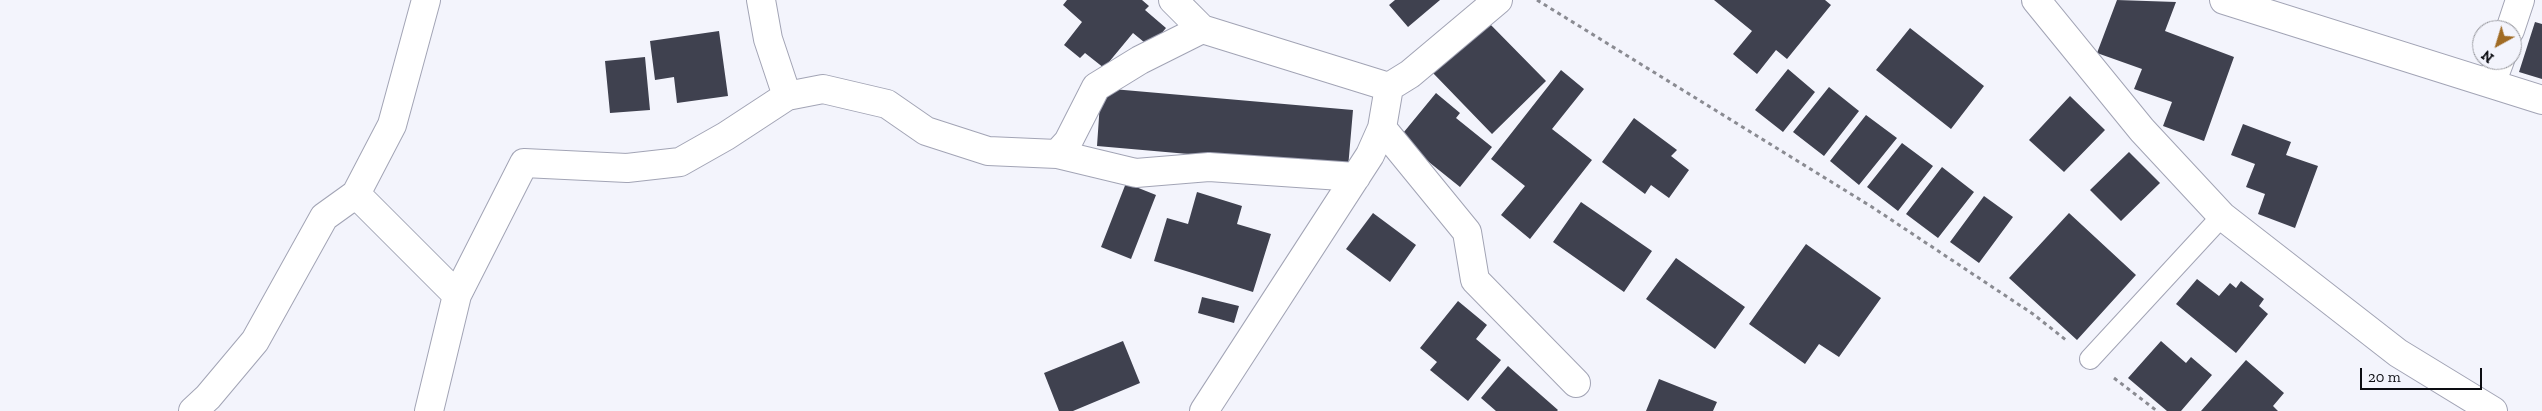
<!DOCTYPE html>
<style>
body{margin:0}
#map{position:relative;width:2542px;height:411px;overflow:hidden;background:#f3f4fc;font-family:"Zilla Slab",serif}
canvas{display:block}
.north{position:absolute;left:2472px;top:20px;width:50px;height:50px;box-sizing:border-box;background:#f3f4fc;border:1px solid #97989e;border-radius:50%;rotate:219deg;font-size:14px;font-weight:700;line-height:20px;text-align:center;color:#0c0d12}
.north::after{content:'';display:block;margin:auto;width:18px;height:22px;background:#a06b24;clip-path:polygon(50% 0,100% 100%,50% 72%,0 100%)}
.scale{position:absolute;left:2360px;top:368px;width:122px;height:22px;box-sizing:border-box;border:2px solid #0c0d12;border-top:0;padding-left:6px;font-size:15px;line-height:18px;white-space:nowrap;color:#0c0d12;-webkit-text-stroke:4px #f3f4fc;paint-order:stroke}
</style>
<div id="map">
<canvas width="2542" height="411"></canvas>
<div class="north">N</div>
<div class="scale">20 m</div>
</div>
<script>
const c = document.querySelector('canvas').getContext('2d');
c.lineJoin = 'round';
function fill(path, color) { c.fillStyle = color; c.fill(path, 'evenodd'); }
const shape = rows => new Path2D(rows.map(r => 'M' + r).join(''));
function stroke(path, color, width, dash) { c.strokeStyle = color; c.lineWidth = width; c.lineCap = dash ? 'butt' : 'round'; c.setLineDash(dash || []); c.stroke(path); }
fill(shape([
 [1067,0,1142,0,1149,6,1145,10,1166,28,1150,47,1133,33,1104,68,1085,53,1080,58,1064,45,1082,22,1063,5],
 [1395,0,1440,0,1408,27,1389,5],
 [1714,0,1825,0,1831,5,1787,59,1776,50,1757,74,1733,54,1752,31],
 [2117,0,2176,2,2165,31,2234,57,2204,141,2163,126,2172,102,2134,89,2142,69,2097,53],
 [1487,21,1546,81,1492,134,1433,73],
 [2535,22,2542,24,2542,79,2519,72],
 [1910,28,1984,86,1951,129,1876,70],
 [719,31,728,96,677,103,674,77,655,80,650,41],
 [645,57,650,110,610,113,605,61],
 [1788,69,1815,92,1783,132,1755,110],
 [1561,70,1584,89,1552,129,1592,160,1530,239,1501,215,1525,186,1491,159],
 [1829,87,1859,111,1824,156,1793,132],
 [1101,88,1353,110,1348,168,1097,146],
 [1436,93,1460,113,1456,118,1492,147,1460,187,1399,138],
 [2070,96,2105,130,2064,172,2029,140],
 [1866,115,1897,138,1859,185,1830,161],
 [1634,118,1677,150,1671,156,1689,170,1669,198,1651,185,1645,194,1602,162],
 [2243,124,2291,142,2286,155,2318,166,2295,228,2258,214,2265,194,2246,187,2255,164,2231,155],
 [1902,143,1933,166,1898,211,1867,187],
 [2129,152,2160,183,2121,221,2090,190],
 [1942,167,1974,192,1938,238,1906,214],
 [1126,183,1156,195,1131,259,1101,247],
 [1197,192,1242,206,1237,224,1271,234,1253,292,1154,261,1167,218,1188,224],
 [1984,196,2013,217,1979,263,1950,242],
 [1581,202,1652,251,1624,292,1553,242],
 [1373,213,1416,245,1390,282,1346,249],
 [2069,213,2136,275,2077,340,2009,278],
 [1806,244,1881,298,1839,357,1819,344,1805,364,1749,324],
 [1676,258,1745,307,1715,349,1646,299],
 [2197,279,2219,296,2230,283,2236,288,2241,281,2264,299,2259,306,2268,314,2236,353,2176,304],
 [1202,297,1239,306,1234,323,1198,313],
 [1458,301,1487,325,1476,339,1501,360,1468,401,1430,370,1437,362,1420,348],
 [1123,341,1140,383,1073,411,1059,411,1044,373],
 [2161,341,2186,363,2191,357,2212,375,2181,411,2167,411,2128,378],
 [2246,360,2284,393,2273,406,2278,411,2201,411],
 [1508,366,1558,410,1557,411,1496,411,1481,398],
 [1659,379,1717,402,1713,411,1646,411]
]), '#3f414f');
const service = shape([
 [2090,359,2222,216]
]);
const minor = shape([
 [761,0,768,39,787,96],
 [1173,0,1202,29,1389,87],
 [2036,0,2142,130,2222,216,2398,353,2493,411],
 [2224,0,2542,100],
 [2510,30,2520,0],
 [2491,84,2500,60],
 [1382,128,1467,232,1475,280,1576,383],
 [1057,154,1136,173,1209,167,1356,177],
 [356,194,457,295,429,411],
 [457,295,524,163,627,168,680,162,726,136,787,96,823,89,887,104,926,131,988,151,1057,154,1068,142,1096,87,1140,60,1202,29],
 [193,411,208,397,255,341,324,217,356,194,392,125,426,0],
 [1204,411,1370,155,1382,128,1389,87,1410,74,1498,0]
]);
stroke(service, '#a2a4b5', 22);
stroke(minor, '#a2a4b5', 30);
stroke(shape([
 [1537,0,1872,207,2033,314,2066,340],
 [2114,378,2157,411]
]), '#8a8b92', 3, [4, 4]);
stroke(service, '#fff', 20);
stroke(minor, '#fff', 28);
</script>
